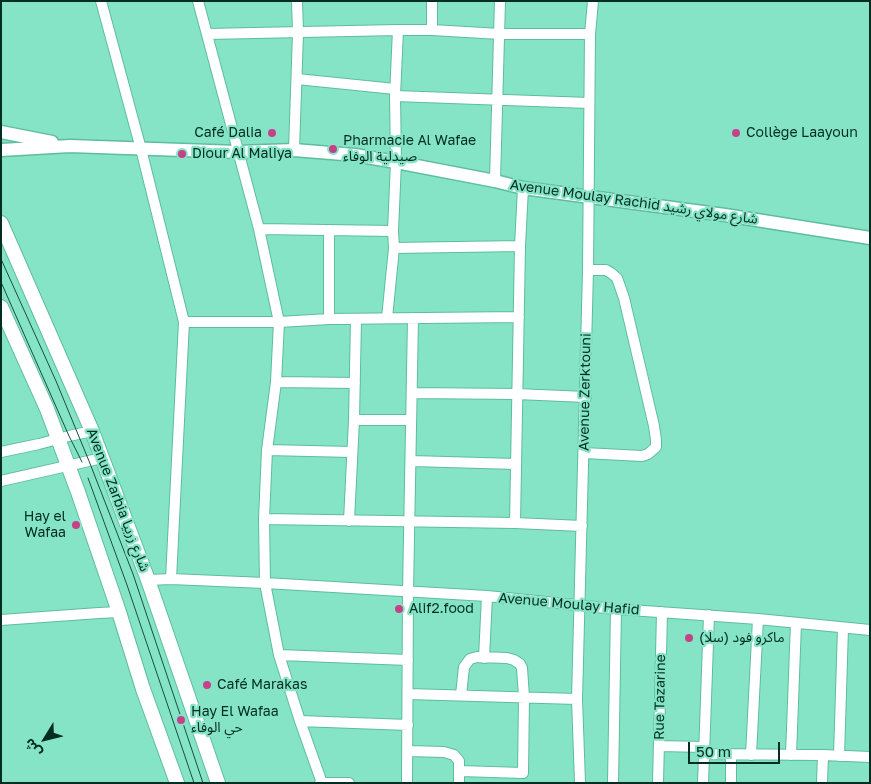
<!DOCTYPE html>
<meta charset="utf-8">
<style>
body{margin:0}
#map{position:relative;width:871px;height:784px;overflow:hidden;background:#86e4c6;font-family:"Golos Text","Noto Sans Arabic",sans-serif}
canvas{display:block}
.frame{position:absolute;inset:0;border:2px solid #022e22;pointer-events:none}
.north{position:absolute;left:20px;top:714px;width:50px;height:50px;-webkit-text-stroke:4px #86e4c6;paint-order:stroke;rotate:234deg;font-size:14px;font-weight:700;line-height:20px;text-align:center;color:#022e22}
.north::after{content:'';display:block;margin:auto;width:18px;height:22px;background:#022e22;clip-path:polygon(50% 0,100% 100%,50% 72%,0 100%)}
.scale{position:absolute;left:688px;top:742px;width:92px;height:22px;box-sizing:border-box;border:2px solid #022e22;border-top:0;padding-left:6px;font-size:15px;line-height:18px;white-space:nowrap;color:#022e22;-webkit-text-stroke:4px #86e4c6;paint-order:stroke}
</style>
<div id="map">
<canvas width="871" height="784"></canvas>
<div class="frame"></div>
<div class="north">ش</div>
<div class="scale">50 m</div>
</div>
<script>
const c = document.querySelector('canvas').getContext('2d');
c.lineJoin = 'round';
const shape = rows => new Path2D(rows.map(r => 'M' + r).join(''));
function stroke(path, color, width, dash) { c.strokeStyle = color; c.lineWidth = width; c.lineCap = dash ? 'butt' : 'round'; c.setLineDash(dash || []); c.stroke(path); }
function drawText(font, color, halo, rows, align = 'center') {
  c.font = font + ' "Golos Text","Noto Sans Arabic",sans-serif'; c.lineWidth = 4.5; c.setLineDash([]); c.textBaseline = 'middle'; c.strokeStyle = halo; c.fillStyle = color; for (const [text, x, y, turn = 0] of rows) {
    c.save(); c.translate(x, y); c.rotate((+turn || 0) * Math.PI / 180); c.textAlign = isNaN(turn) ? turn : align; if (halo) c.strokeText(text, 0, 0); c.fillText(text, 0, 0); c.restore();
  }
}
const minor = shape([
 [101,1,141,149,184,322,171,579],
 [198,1,259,229,279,322,276,382,267,450,264,519,265,583,279,655,300,721,322,783],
 [432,30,432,1],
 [207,34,398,30,432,30,500,34,590,34],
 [297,79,395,89],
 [395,96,589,103],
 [294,150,298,33,297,1],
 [495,181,500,1],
 [259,229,393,231],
 [329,230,329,319],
 [394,248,520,246],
 [387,318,394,248,393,231,396,162,395,96,398,30],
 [184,322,279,322,329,319,519,317],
 [276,382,355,383],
 [412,393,517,394,586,397],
 [354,420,411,420],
 [267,450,352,452],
 [1,452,39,444,69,436,92,431],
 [584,453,642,456,648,454,656,447,656,440,654,426,624,298,617,278,611,273,606,270,588,270],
 [411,461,516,464],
 [1,481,102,458],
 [264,519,515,523,582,526],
 [349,521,354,420,356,319],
 [515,523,520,246,523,188],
 [148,580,171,579,265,583,487,596,616,609,758,619,870,630],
 [1,620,99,613,119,612],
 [279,655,408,660],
 [484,658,487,596],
 [408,694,577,699],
 [300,721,408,725],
 [659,746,704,747],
 [408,751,444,752,454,755,459,761,459,783],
 [704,754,823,755,870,757],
 [751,755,758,619],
 [791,755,796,623],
 [839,756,843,628],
 [460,771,523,773,524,697,522,668,520,664,514,660,507,658,477,657,470,659,464,667,461,695],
 [320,783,349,783],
 [407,783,408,592,413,318],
 [580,783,577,699,588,270,590,34,593,1],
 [613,783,616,609],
 [658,783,662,612],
 [703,783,709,615],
 [731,783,731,754],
 [822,783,823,755]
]);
const tertiary = shape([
 [1,132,52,142],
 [1,150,70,146,238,152,294,150,355,155,396,162,495,181,523,188,725,215,870,238]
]);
const secondary = shape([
 [1,223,92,431,148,580,218,783],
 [1,307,47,409,78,492,119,612,143,689,177,783]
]);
stroke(minor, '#5ebc9f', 12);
stroke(tertiary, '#5ebc9f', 15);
stroke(secondary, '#5ebc9f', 16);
stroke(minor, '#fff', 10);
stroke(tertiary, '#fff', 12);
stroke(secondary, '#fff', 14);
stroke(shape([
 [1,259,56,381,89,461,133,574,203,783],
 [1,282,69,436,82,462],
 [88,478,127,585,194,783]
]), '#194e3f', 1);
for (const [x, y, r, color] of [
 [272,133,5,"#c54288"],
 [736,133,5,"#c54288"],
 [333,149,5,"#c54288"],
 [182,154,5,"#c54288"],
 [76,525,5,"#c54288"],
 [399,609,5,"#c54288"],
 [689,638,5,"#c54288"],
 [207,685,5,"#c54288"],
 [181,720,5,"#c54288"]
]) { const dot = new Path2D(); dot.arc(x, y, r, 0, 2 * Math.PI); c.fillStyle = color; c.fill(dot); stroke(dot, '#86e4c6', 2); }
drawText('14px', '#022e22', '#86e4c6', [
 ["Café Dalia",262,133,"right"],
 ["Collège Laayoun",746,133],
 ["Pharmacie Al Wafae",343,141],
 ["صيدلية الوفاء",343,157],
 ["Diour Al Maliya",192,154],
 ["Hay el",66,517,"right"],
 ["Wafaa",66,533,"right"],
 ["Alif2.food",409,609],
 ["ماكرو فود (سلا)",699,638],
 ["Café Marakas",217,685],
 ["Hay El Wafaa",191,712],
 ["حي الوفاء",191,728]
], 'left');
drawText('14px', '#022e22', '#86e4c6', [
 ["Avenue Moulay Rachid شارع مولاي رشيد",634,202,8],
 ["Avenue Zerktouni",585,392,-89],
 ["Avenue Zarbia شارع زربيا",118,500,69],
 ["Avenue Moulay Hafid",569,604,5],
 ["Rue Tazarine",660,697,-89]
]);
</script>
